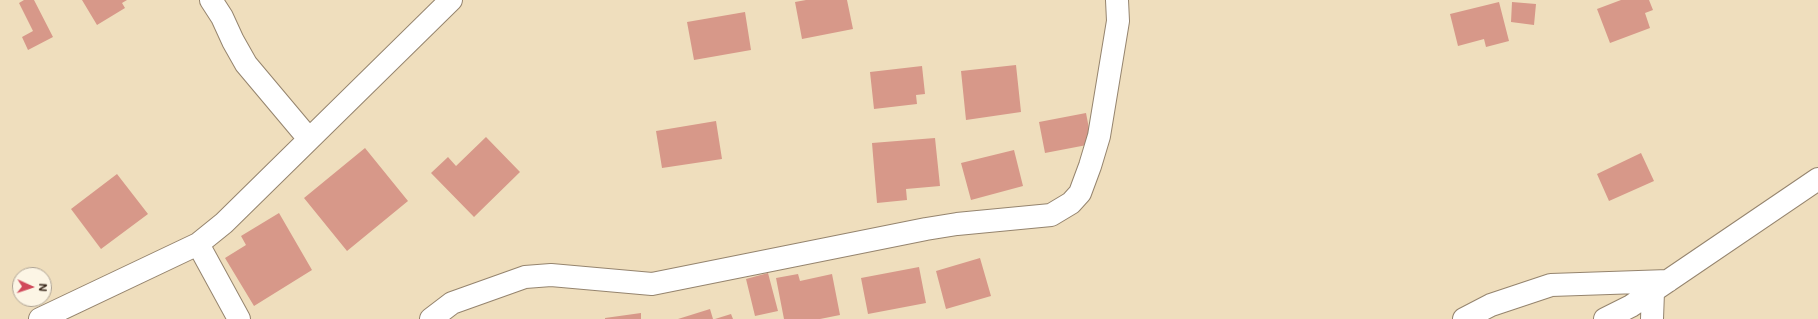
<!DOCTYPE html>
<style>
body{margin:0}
#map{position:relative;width:1818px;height:319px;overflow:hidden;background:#efdebd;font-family:Mali,sans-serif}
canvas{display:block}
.north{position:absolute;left:12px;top:267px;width:40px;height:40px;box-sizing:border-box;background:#fcf5e5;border:1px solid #afa495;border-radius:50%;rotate:93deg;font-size:11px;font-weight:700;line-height:16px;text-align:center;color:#3b2a1e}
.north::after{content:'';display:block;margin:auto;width:14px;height:18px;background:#d1495b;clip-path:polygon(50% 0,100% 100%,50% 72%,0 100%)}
</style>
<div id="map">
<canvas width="1818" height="319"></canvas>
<div class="north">N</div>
</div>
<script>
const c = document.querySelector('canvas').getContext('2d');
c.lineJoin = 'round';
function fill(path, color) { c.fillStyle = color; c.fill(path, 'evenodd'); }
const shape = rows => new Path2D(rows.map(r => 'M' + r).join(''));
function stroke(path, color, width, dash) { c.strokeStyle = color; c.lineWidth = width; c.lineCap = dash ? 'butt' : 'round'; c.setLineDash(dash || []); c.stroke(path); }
fill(shape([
 [24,0,34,0,53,37,28,50,22,37,33,31,19,3],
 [82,0,127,0,122,3,125,8,97,25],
 [806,0,847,0,853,29,802,39,795,2],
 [1621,0,1649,0,1653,10,1645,13,1650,28,1610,43,1597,9],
 [1499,2,1509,41,1486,47,1484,39,1458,46,1450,14],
 [1512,2,1536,4,1534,25,1511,22],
 [745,12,751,50,694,60,687,22],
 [1016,65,1021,112,966,120,961,71],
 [922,66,925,94,916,95,917,104,874,109,870,72],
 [1086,113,1092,144,1045,153,1039,122],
 [716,121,722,159,662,168,656,131],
 [486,137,520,172,474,217,431,173,448,157,456,166],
 [935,138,940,186,906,189,907,200,877,203,872,143],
 [365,148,408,201,347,251,304,198],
 [1014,150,1023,186,971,200,961,163],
 [1641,153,1654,181,1609,201,1597,174],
 [117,174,148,214,101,249,71,209],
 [279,213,312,270,254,306,225,258,246,245,241,236],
 [980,258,991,296,946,309,936,271],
 [919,267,926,303,868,314,861,278],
 [768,273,778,311,755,316,746,279],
 [798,274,800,281,832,274,840,315,820,319,784,319,776,278],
 [710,309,713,319,678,319],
 [641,313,641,319,605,319,605,318],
 [731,314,733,319,715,319]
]), '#d79889');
const minor = shape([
 [211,0,222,17,233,41,246,64,309,139],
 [198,244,239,319],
 [40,319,198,244,224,223,451,0],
 [431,319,452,303,525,277,551,275,652,284,926,229,957,224,1051,215,1071,203,1080,193,1090,166,1099,136,1118,21,1117,0],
 [1464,319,1491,305,1551,285,1668,281],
 [1605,319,1631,306,1818,179],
 [1652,319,1653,292]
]);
stroke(minor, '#95846e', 24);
stroke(minor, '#fff', 22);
</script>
